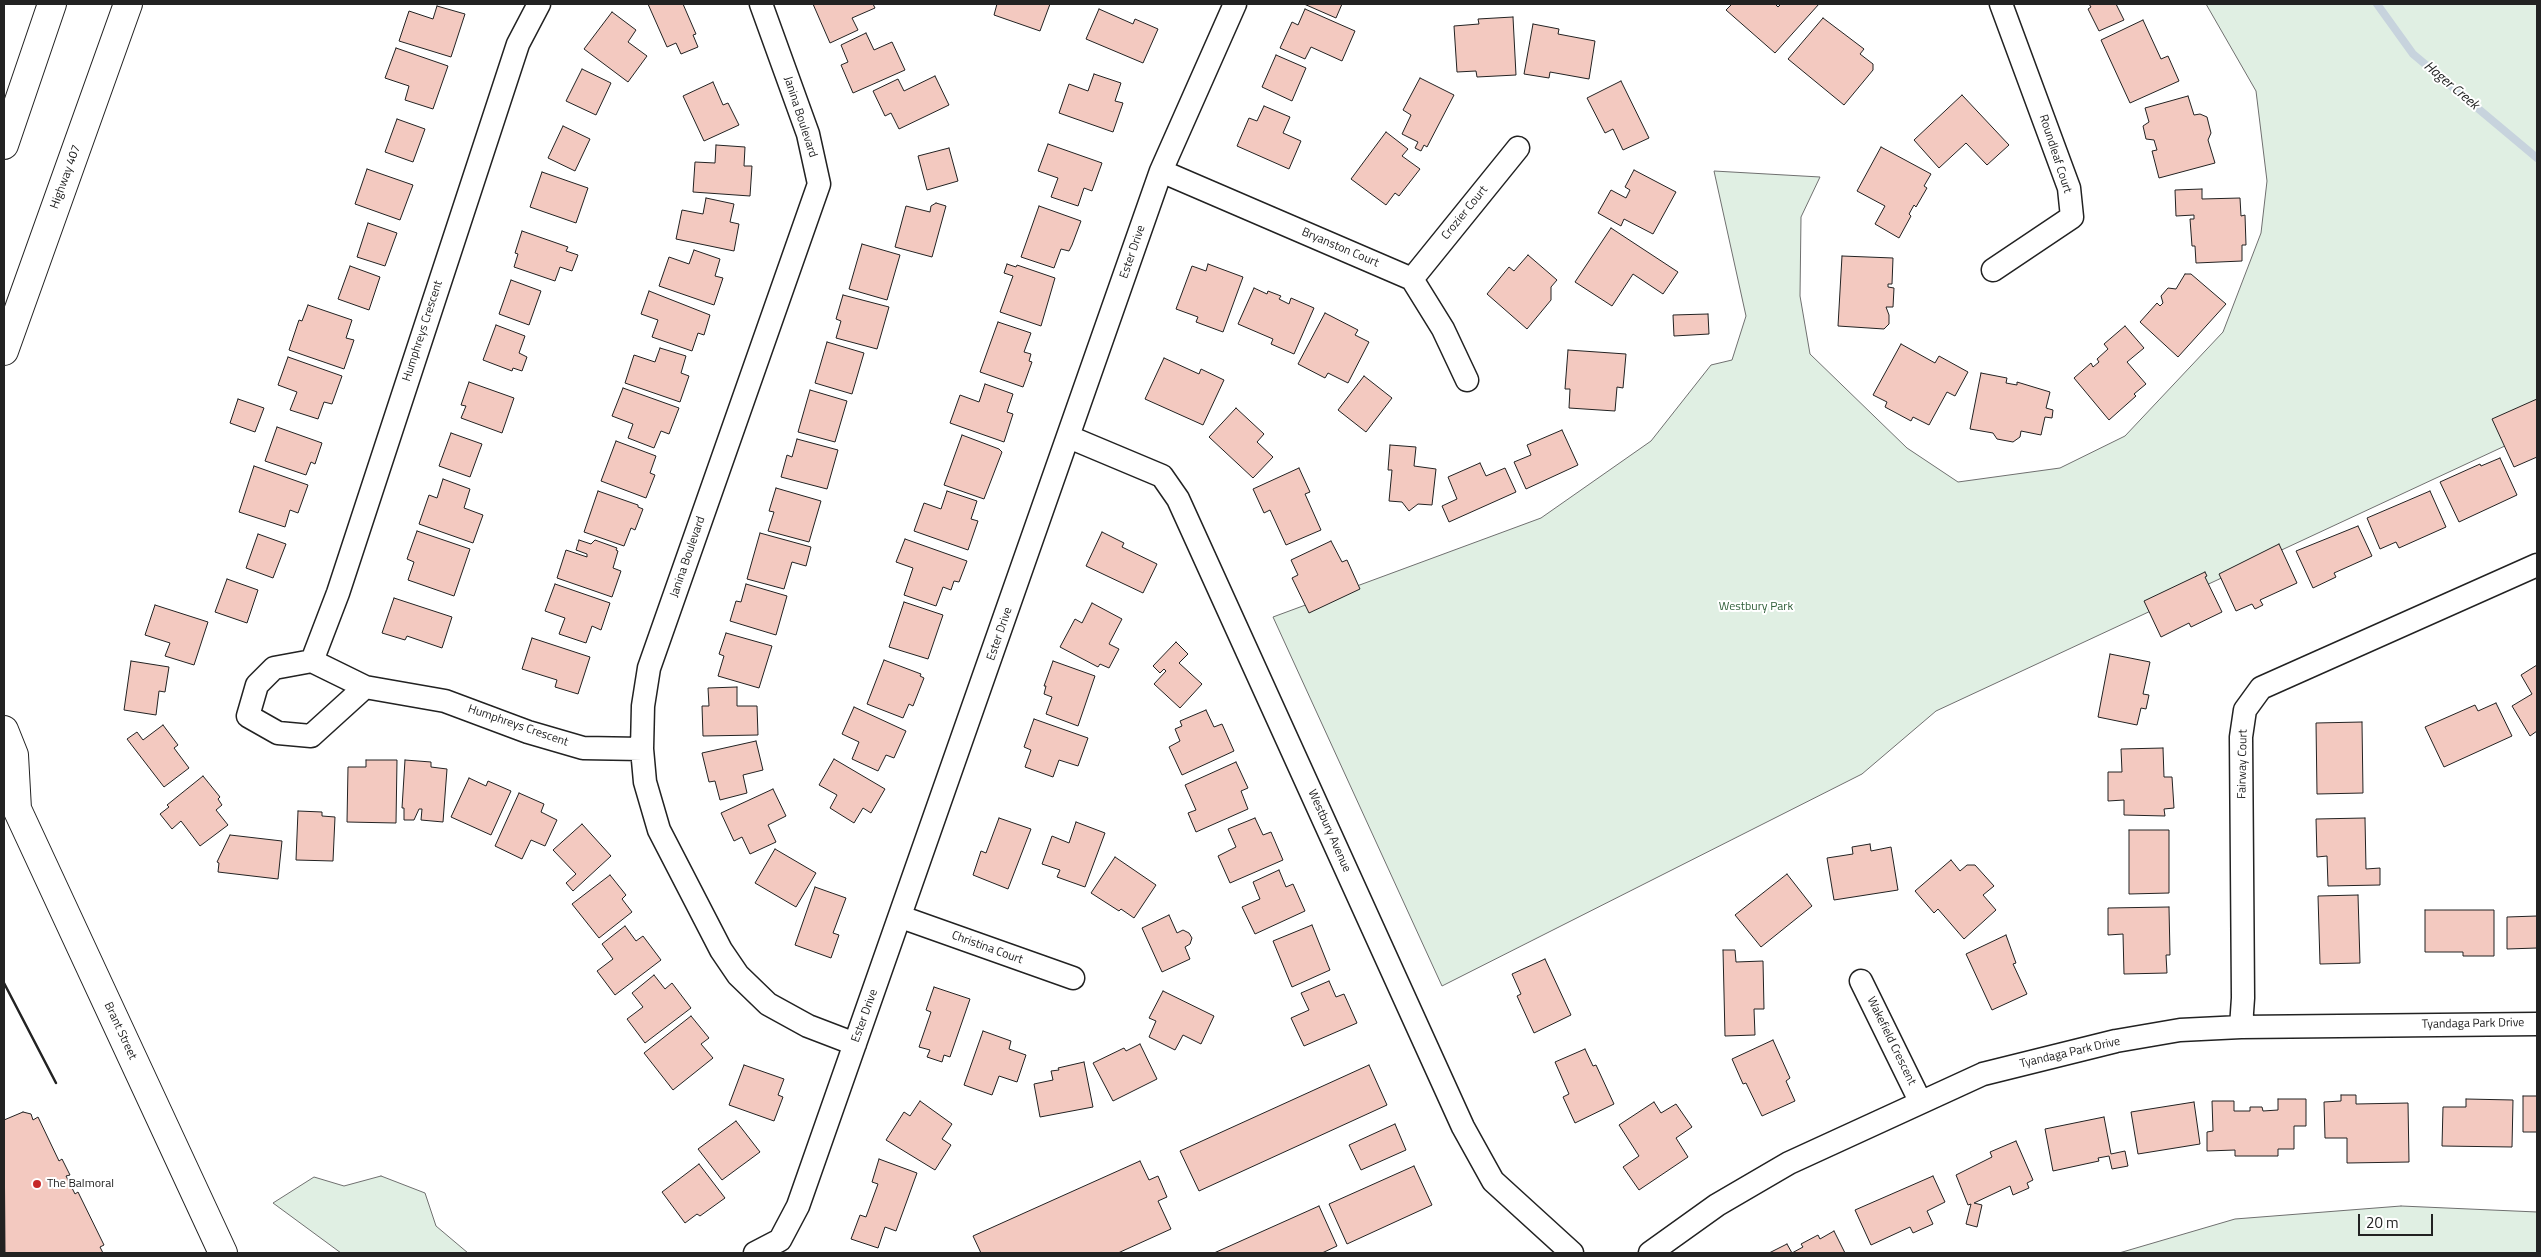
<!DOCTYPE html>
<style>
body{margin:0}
#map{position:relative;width:2541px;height:1257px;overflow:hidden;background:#fff;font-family:"Titillium Web",sans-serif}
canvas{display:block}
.frame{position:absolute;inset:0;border:5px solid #222;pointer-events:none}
.scale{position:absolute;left:2358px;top:1214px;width:75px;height:22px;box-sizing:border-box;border:2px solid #222;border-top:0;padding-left:6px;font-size:15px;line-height:18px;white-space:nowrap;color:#222;-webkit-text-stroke:4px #fff;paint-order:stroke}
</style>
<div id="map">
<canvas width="2541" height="1257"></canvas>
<div class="frame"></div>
<div class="scale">20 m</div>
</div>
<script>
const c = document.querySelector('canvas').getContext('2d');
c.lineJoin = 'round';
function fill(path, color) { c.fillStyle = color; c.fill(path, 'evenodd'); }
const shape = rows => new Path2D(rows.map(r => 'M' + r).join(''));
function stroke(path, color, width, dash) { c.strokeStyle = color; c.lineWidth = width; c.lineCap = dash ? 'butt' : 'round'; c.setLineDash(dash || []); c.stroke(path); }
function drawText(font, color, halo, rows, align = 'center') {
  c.font = font + ' "Titillium Web",sans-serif'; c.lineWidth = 4; c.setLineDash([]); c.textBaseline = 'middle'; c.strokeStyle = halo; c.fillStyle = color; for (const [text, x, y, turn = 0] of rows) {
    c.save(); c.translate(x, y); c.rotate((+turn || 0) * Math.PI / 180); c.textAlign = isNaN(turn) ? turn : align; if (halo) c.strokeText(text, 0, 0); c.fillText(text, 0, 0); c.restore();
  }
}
const green = shape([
 [2206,4,2537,4,2537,431,1936,711,1862,774,1442,986,1273,617,1541,518,1651,441,1711,365,1732,360,1746,316,1714,171,1820,177,1801,217,1800,296,1810,354,1907,448,1958,482,2060,468,2125,436,2223,332,2261,233,2267,181,2256,91,2206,4],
 [381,1176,425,1193,436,1226,468,1253,341,1253,273,1203,314,1177,344,1186,381,1176],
 [2401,1206,2537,1212,2537,1253,2119,1253,2235,1219,2401,1206]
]);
fill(green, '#e0efe3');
stroke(green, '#6f6f6f', 1);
stroke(shape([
 [2377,4,2413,54,2537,158]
]), '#c7d3dd', 8);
const building = shape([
 [648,4,683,4,696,34,693,35,698,47,681,54,676,43,667,47,648,4],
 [813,4,873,4,875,8,852,18,858,30,830,43,813,4],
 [997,4,1050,4,1040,31,994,15,997,4],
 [1304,4,1342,4,1336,18,1304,4],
 [1732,4,1775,4,1778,7,1781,4,1819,4,1775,53,1726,10,1732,4],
 [2089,4,2116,4,2124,20,2099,31,2088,9,2091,7,2089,4],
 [437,6,465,14,451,57,399,41,409,11,433,19,437,6],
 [1099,9,1133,24,1135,19,1158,29,1143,63,1086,39,1099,9],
 [1305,9,1355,31,1342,61,1311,47,1305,59,1280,48,1292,22,1298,25,1305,9],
 [612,12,636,30,628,42,647,56,628,82,584,49,612,12],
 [1513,17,1516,75,1477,77,1476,71,1457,72,1454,26,1479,24,1478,19,1513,17],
 [1823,18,1864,49,1860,54,1873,64,1873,70,1844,105,1788,59,1823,18],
 [2143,20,2161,59,2168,56,2179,81,2130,103,2101,40,2143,20],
 [1533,24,1559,29,1558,34,1595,41,1589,79,1550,72,1549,78,1524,74,1533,24],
 [866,33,874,50,892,42,905,70,853,93,841,65,848,62,841,45,866,33],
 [396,48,448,66,433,109,405,100,409,86,385,78,396,48],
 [1276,55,1306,68,1292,101,1262,87,1276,55],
 [582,69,611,83,596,115,566,101,582,69],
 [1094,74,1121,83,1115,101,1123,103,1113,132,1059,113,1069,84,1088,91,1094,74],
 [935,76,949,105,899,129,891,113,885,116,873,91,898,79,904,91,935,76],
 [1420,78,1454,95,1427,147,1424,145,1421,151,1415,148,1418,142,1402,134,1411,115,1403,110,1420,78],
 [1621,81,1649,138,1623,150,1613,129,1605,133,1587,98,1621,81],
 [713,82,723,105,728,103,739,125,704,141,683,96,713,82],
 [1962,95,2009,145,1987,165,1966,143,1939,168,1914,140,1962,95],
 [2188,96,2194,115,2200,114,2207,117,2211,133,2208,140,2215,163,2159,178,2152,151,2157,150,2154,140,2146,139,2143,126,2149,122,2145,108,2188,96],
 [1264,106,1290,117,1283,133,1301,141,1289,169,1237,146,1249,118,1257,121,1264,106],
 [397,119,425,129,413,162,385,152,397,119],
 [563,126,590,139,575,171,548,158,563,126],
 [1386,132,1408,149,1402,156,1420,169,1399,196,1395,193,1386,205,1351,179,1386,132],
 [1048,144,1102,163,1092,191,1084,188,1078,206,1051,197,1058,178,1038,171,1048,144],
 [716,145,745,147,744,166,752,166,750,196,693,192,695,162,715,163,716,145],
 [1881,147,1931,174,1924,186,1927,188,1916,207,1914,205,1909,214,1911,216,1899,238,1875,224,1885,206,1857,191,1881,147],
 [949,148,958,181,927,190,918,156,949,148],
 [367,169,413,185,400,220,355,204,367,169],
 [1634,170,1676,192,1653,234,1624,219,1621,226,1598,213,1611,190,1626,198,1630,190,1625,187,1634,170],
 [542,172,588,188,576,223,530,207,542,172],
 [2202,189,2202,199,2240,198,2241,216,2245,215,2246,245,2242,245,2242,261,2196,263,2195,246,2192,246,2190,219,2194,219,2194,215,2176,216,2175,190,2202,189],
 [706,198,734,204,730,222,739,224,734,251,676,239,682,210,703,214,706,198],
 [936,203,946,206,932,257,895,247,906,206,930,212,931,206,936,203],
 [1039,206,1081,221,1072,245,1069,251,1061,249,1054,268,1021,257,1039,206],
 [368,223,397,233,385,266,357,257,368,223],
 [1611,228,1678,272,1663,294,1633,274,1612,306,1575,282,1611,228],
 [522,231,568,247,566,251,578,255,572,271,560,267,555,281,514,267,518,254,515,253,522,231],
 [862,244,900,255,887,300,849,289,862,244],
 [694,250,720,259,715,276,723,278,714,305,659,286,669,257,689,264,694,250],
 [1528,255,1557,280,1551,287,1551,300,1527,329,1487,294,1509,267,1514,271,1528,255],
 [1842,256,1893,258,1892,284,1888,284,1888,287,1894,288,1893,307,1886,307,1889,315,1889,324,1884,329,1838,326,1842,256],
 [1007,264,1016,267,1017,265,1055,278,1041,326,1000,312,1013,276,1004,273,1007,264],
 [1208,264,1243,277,1223,332,1196,322,1198,317,1176,309,1192,266,1206,271,1208,264],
 [350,266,380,277,369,310,338,299,350,266],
 [2185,274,2191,274,2226,304,2178,357,2140,322,2157,303,2160,306,2163,303,2161,296,2168,288,2176,289,2185,274],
 [511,280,541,291,529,325,499,314,511,280],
 [1254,288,1267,294,1268,291,1281,296,1279,299,1289,304,1291,298,1314,308,1294,354,1271,344,1273,339,1238,324,1254,288],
 [649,291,710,315,704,335,698,333,692,351,652,337,658,320,641,314,649,291],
 [843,295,889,307,877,349,836,338,841,321,836,319,843,295],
 [308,305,352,320,346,338,354,340,344,369,289,350,299,320,302,321,308,305],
 [1325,313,1358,330,1355,335,1369,342,1348,383,1328,373,1325,378,1298,364,1325,313],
 [1708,314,1709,334,1674,336,1673,315,1708,314],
 [998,322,1031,333,1024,352,1031,354,1029,361,1032,362,1023,387,980,372,998,322],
 [496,325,525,336,519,353,527,357,522,371,513,368,512,371,483,360,496,325],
 [2125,326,2144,348,2127,362,2146,384,2134,394,2136,396,2109,420,2074,378,2091,363,2093,367,2099,362,2097,359,2108,349,2104,344,2125,326],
 [827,342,864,353,852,394,815,383,827,342],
 [1901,344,1935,363,1939,356,1968,372,1955,396,1947,392,1929,425,1913,417,1911,421,1885,407,1887,402,1873,395,1901,344],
 [660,348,686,356,681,373,689,376,680,402,625,383,634,355,655,362,660,348],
 [1568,350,1626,354,1623,388,1617,387,1615,411,1569,408,1570,389,1565,389,1568,350],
 [288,357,342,376,332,404,324,402,318,419,290,410,297,392,278,385,288,357],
 [1164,358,1199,374,1201,369,1224,380,1203,425,1145,399,1164,358],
 [1981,373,2007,378,2006,383,2017,385,2017,382,2050,392,2046,408,2053,410,2052,418,2045,417,2041,435,2021,431,2020,437,2013,442,1997,439,1993,433,1970,429,1981,373],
 [1364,376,1392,398,1366,432,1338,410,1364,376],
 [469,382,514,398,502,433,461,418,466,406,461,405,469,382],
 [985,384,1013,394,1007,412,1013,414,1004,442,950,423,960,395,979,402,985,384],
 [623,388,679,408,669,434,661,431,654,448,628,438,633,424,612,416,623,388],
 [810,390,847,401,835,442,798,432,810,390],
 [238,399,264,408,255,432,230,423,238,399],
 [2537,399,2537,457,2514,467,2492,419,2537,399],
 [1236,408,1264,434,1257,442,1273,457,1253,478,1209,437,1236,408],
 [277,427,322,443,315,464,311,462,306,475,265,461,277,427],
 [1562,430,1578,465,1526,489,1514,462,1531,455,1527,445,1562,430],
 [451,433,482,444,470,477,439,466,451,433],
 [962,435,999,449,1002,452,984,499,944,485,962,435],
 [797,439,838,450,827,489,781,477,787,455,792,457,797,439],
 [616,441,656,456,650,473,655,475,646,498,601,481,616,441],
 [1390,445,1416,447,1414,466,1436,469,1432,505,1418,504,1409,511,1402,502,1389,501,1392,470,1388,470,1390,445],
 [2500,458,2517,495,2459,522,2440,482,2480,464,2481,466,2500,458],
 [1480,463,1486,476,1505,468,1516,492,1449,522,1442,506,1457,499,1448,477,1480,463],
 [254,466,308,485,298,513,290,510,285,527,239,512,254,466],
 [1299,468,1310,492,1305,494,1321,530,1286,545,1270,510,1264,513,1253,489,1299,468],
 [443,479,470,489,464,508,483,515,473,543,419,524,429,495,437,498,443,479],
 [776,488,821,501,809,542,768,531,774,512,769,511,776,488],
 [598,491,638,505,638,507,643,509,635,530,631,528,624,546,584,532,598,491],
 [947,491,977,501,971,519,978,521,968,550,914,531,924,503,941,509,947,491],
 [2430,491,2446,527,2399,548,2396,542,2380,549,2367,518,2430,491],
 [2358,526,2372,556,2334,573,2336,577,2313,588,2296,551,2358,526],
 [417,531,470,549,454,596,408,580,414,562,407,559,417,531],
 [1102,532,1124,543,1122,547,1157,564,1143,593,1086,566,1102,532],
 [760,533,811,547,806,566,792,562,784,589,747,579,760,533],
 [258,534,286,544,273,578,246,568,258,534],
 [905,539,967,561,959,582,954,581,951,590,943,587,936,606,904,595,913,568,896,562,905,539],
 [579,540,591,544,595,540,617,548,616,550,618,551,613,568,621,571,612,597,557,578,566,550,587,557,587,554,576,550,579,540],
 [1331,541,1342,562,1347,560,1360,589,1309,613,1292,578,1298,575,1291,560,1331,541],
 [2279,544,2297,583,2260,600,2263,605,2255,609,2252,604,2236,611,2219,574,2279,544],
 [2205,572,2207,576,2205,577,2222,612,2191,627,2189,623,2161,637,2144,601,2205,572],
 [227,579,258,590,247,623,215,612,227,579],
 [555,584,610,603,601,630,592,626,586,643,559,634,565,618,545,611,555,584],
 [746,584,787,596,776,635,730,621,736,601,741,602,746,584],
 [394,598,452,617,442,648,407,636,405,640,382,633,394,598],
 [904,602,943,615,928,659,889,647,904,602],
 [1092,603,1122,619,1109,644,1119,649,1109,668,1100,664,1098,667,1060,647,1075,619,1082,623,1092,603],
 [155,605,208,622,194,665,165,656,170,643,145,635,155,605],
 [726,633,772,646,759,688,718,676,724,656,719,654,726,633],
 [532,638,590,657,578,694,555,687,557,680,522,669,532,638],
 [1176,642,1188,654,1179,663,1202,684,1180,708,1154,684,1166,671,1164,669,1160,673,1153,666,1176,642],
 [2110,654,2150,662,2143,694,2149,695,2146,709,2141,708,2137,725,2098,717,2110,654],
 [884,660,921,674,920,676,924,678,913,706,909,704,903,718,867,704,884,660],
 [131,661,169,667,165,692,159,691,156,715,124,710,131,661],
 [1053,661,1095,676,1078,726,1046,714,1052,697,1044,694,1046,686,1044,686,1053,661],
 [2537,665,2537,731,2530,736,2512,706,2532,694,2521,675,2537,665],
 [737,687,737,706,757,706,758,735,703,736,702,706,709,706,708,688,737,687],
 [2496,703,2512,736,2444,767,2425,727,2475,705,2478,711,2496,703],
 [854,707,906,731,894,758,886,755,878,771,852,759,859,742,842,734,854,707],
 [1206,710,1214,727,1222,724,1234,751,1182,775,1169,747,1180,741,1175,729,1182,726,1180,721,1206,710],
 [1034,719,1088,738,1078,766,1059,760,1053,777,1025,767,1031,750,1024,747,1034,719],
 [2362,722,2363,793,2317,794,2316,723,2362,722],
 [163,725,178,745,174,748,189,768,164,787,127,739,137,732,143,740,163,725],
 [756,741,763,770,743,775,747,793,720,800,715,781,709,782,702,753,756,741],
 [2163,748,2164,777,2172,777,2174,808,2164,809,2165,816,2124,815,2124,800,2108,801,2108,772,2122,772,2121,749,2163,748],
 [834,759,885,789,871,813,863,808,854,823,830,808,837,795,819,785,834,759],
 [366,760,397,760,396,823,347,822,348,767,366,767,366,760],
 [405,760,431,762,431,767,447,769,443,822,421,820,422,809,419,809,414,820,404,820,404,808,402,808,405,760],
 [1236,762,1248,788,1241,791,1248,809,1196,832,1188,813,1196,810,1185,785,1236,762],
 [203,776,220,797,218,799,222,805,216,810,228,825,200,846,181,821,172,829,160,814,169,807,167,805,203,776],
 [469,778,486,786,488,781,511,791,491,835,451,817,469,778],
 [773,789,786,816,768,825,776,842,750,854,742,837,734,841,721,813,773,789],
 [519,793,544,804,541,812,557,820,545,846,531,840,522,859,495,846,519,793],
 [298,811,322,812,322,816,335,817,333,861,296,860,298,811],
 [999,818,1031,829,1008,889,973,875,981,851,986,853,999,818],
 [1255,818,1263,835,1271,832,1283,860,1230,883,1218,856,1236,847,1228,829,1255,818],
 [2365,818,2366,869,2380,868,2380,885,2328,886,2327,856,2317,857,2316,819,2365,818],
 [1076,822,1105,833,1085,887,1057,877,1060,870,1042,864,1052,836,1069,843,1076,822],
 [582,824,611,856,573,891,566,883,576,874,553,850,582,824],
 [2129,830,2169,830,2169,893,2129,894,2129,830],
 [230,835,282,841,278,879,218,872,219,863,217,862,230,835],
 [1870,844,1871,851,1891,847,1898,890,1834,900,1827,858,1853,854,1852,847,1870,844],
 [775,849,816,873,796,907,755,883,775,849],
 [1115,857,1156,885,1134,918,1121,909,1119,911,1091,893,1115,857],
 [1951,860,1960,871,1967,865,1975,865,1994,886,1983,895,1996,910,1964,939,1938,909,1934,913,1915,891,1951,860],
 [1279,870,1286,887,1293,884,1305,911,1255,934,1242,907,1260,899,1253,882,1279,870],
 [1787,874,1812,906,1761,947,1735,915,1787,874],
 [610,875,626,895,622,899,632,912,599,938,572,904,610,875],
 [815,887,846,898,833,933,839,935,831,958,795,945,815,887],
 [2358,895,2360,963,2320,964,2318,896,2358,895],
 [2169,907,2170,955,2166,955,2167,973,2124,974,2123,934,2108,935,2108,908,2169,907],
 [2425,910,2494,910,2494,956,2463,956,2463,952,2425,952,2425,910],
 [1169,915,1177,933,1183,930,1189,933,1192,938,1190,944,1185,947,1190,959,1162,972,1142,928,1169,915],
 [2537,916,2537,948,2507,949,2507,917,2537,916],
 [1312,925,1330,970,1292,987,1273,941,1312,925],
 [625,926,636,941,643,936,661,960,615,995,597,971,613,959,602,944,625,926],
 [2006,935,2016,963,2013,964,2027,994,1992,1010,1966,954,2006,935],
 [1723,950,1735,950,1736,962,1763,961,1764,1009,1754,1009,1755,1035,1725,1036,1723,950],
 [1545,959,1571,1015,1534,1033,1517,996,1521,994,1512,974,1545,959],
 [654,975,665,989,672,983,691,1008,645,1043,627,1019,643,1007,632,993,654,975],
 [1329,981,1336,997,1344,994,1357,1023,1304,1046,1291,1018,1309,1010,1301,993,1329,981],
 [934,987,970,999,950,1057,944,1055,942,1062,927,1057,930,1050,919,1047,931,1012,926,1010,934,987],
 [1163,991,1214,1016,1201,1044,1183,1035,1175,1050,1149,1037,1156,1021,1149,1018,1163,991],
 [691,1016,709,1038,701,1044,713,1058,673,1090,644,1053,691,1016],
 [983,1031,1011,1041,1009,1049,1026,1055,1017,1082,999,1076,992,1095,964,1085,983,1031],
 [1773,1040,1790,1078,1786,1081,1795,1101,1762,1116,1746,1083,1743,1084,1732,1059,1773,1040],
 [1140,1044,1157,1079,1113,1101,1093,1063,1124,1048,1126,1051,1140,1044],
 [1585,1049,1593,1066,1596,1065,1614,1104,1575,1123,1563,1097,1569,1094,1555,1062,1585,1049],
 [1084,1062,1093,1107,1040,1117,1034,1084,1053,1080,1051,1071,1059,1070,1058,1068,1084,1062],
 [744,1065,784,1079,778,1095,783,1097,774,1121,729,1105,744,1065],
 [1369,1065,1387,1105,1199,1191,1180,1151,1369,1065],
 [2341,1095,2356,1095,2356,1104,2408,1103,2409,1162,2347,1163,2347,1138,2325,1138,2324,1102,2341,1101,2341,1095],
 [2523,1096,2537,1096,2537,1132,2523,1132,2523,1096],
 [2278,1099,2306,1099,2306,1126,2294,1126,2294,1149,2278,1149,2278,1156,2235,1156,2235,1150,2207,1151,2207,1132,2213,1131,2212,1101,2234,1101,2234,1111,2250,1111,2250,1107,2262,1107,2263,1111,2278,1110,2278,1099],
 [2466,1099,2513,1100,2512,1147,2442,1146,2443,1107,2466,1107,2466,1099],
 [920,1101,952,1124,942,1139,951,1145,935,1170,886,1140,904,1112,910,1116,920,1101],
 [1654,1102,1661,1113,1676,1104,1692,1127,1676,1138,1688,1157,1639,1190,1623,1167,1639,1156,1619,1125,1654,1102],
 [2194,1102,2200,1144,2138,1154,2131,1112,2194,1102],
 [23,1112,31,1114,33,1120,38,1117,59,1161,62,1159,70,1175,66,1176,75,1194,78,1192,104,1245,100,1247,103,1253,5,1253,4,1120,23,1112],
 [2104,1117,2111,1154,2125,1151,2128,1166,2112,1169,2109,1156,2098,1158,2099,1161,2053,1171,2045,1129,2104,1117],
 [736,1121,760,1152,722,1180,698,1149,736,1121],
 [1395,1124,1406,1150,1361,1170,1349,1145,1395,1124],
 [2016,1141,2033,1180,2027,1183,2029,1188,2013,1195,2010,1186,1974,1203,1982,1205,1977,1227,1966,1224,1971,1204,1968,1205,1956,1175,1992,1157,1990,1152,2016,1141],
 [879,1159,917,1173,896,1231,885,1227,878,1248,851,1239,860,1215,866,1217,878,1184,872,1182,879,1159],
 [1140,1161,1149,1180,1158,1176,1167,1197,1158,1201,1171,1229,1118,1253,981,1253,973,1236,1140,1161],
 [699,1164,725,1198,700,1216,697,1214,685,1223,662,1192,699,1164],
 [1414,1166,1432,1205,1347,1244,1329,1204,1414,1166],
 [1933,1176,1945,1202,1927,1211,1933,1224,1913,1233,1910,1227,1871,1245,1855,1210,1933,1176],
 [1319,1206,1337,1246,1322,1253,1214,1253,1319,1206],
 [1834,1231,1845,1253,1792,1253,1803,1247,1801,1244,1818,1235,1820,1239,1834,1231],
 [1787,1244,1792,1253,1769,1253,1787,1244]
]);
fill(building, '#f3c9c0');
stroke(building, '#222', 1);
const street = shape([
 [539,4,518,44,338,593,312,661,365,687,445,701,528,732,583,748,642,749],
 [761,4,808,134,819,184,649,668,643,706,642,749,645,782,659,830,721,950,738,975,768,1004,808,1026,855,1044],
 [1161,171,1412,279,1443,329,1467,380],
 [1993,270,2072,217,2069,188,2001,4],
 [1412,279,1518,148],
 [1069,437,1162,476,1178,499,1463,1127,1493,1181,1572,1253],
 [312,661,274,668,257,685,248,716,278,733,311,736,365,687],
 [901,917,1073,978],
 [1861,981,1920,1101],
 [2241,1027,2243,998,2241,737,2245,710,2261,688,2537,565],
 [755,1253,780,1240,798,1206,1161,171,1235,4],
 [1650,1253,1717,1205,1789,1163,1983,1074,2116,1041,2180,1030,2241,1027,2537,1024]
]);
const primary = shape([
 [4,730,14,755,17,809],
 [4,795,17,809,223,1253]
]);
const highway = shape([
 [4,145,52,4],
 [4,351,128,4]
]);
stroke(street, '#222', 25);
stroke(primary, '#222', 30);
stroke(highway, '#222', 30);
stroke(street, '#fff', 22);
stroke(primary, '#fff', 28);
stroke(highway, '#fff', 28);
stroke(shape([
 [4,983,56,1083]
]), '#222', 2.5);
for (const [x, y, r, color] of [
 [37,1184,5,"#c62828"]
]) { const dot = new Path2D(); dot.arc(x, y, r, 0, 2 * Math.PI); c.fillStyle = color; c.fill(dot); stroke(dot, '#fff', 2); }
drawText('12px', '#222', '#fff', [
 ["Janina Boulevard",800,117,72],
 ["Roundleaf Court",2055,154,72],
 ["Highway 407",66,177,-70],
 ["Crozier Court",1465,213,-51],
 ["Bryanston Court",1340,248,23],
 ["Ester Drive",1133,252,-71],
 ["Humphreys Crescent",423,331,-72],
 ["Janina Boulevard",688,557,-71],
 ["Ester Drive",1000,634,-71],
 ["Humphreys Crescent",518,726,19],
 ["Fairway Court",2243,764,-89],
 ["Westbury Avenue",1329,831,66],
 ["Christina Court",987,948,20],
 ["Ester Drive",865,1016,-70],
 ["Tyandaga Park Drive",2473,1024,-1],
 ["Brant Street",120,1031,65],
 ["Wakefield Crescent",1891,1041,64],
 ["Tyandaga Park Drive",2070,1053,-13]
]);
drawText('12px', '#2f5e38', '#fff', [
 ["Westbury Park",1756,607]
]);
drawText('12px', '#222', '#fff', [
 ["The Balmoral",47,1184]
], 'left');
drawText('italic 14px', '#222', '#fff', [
 ["Hager Creek",2451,86,40]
]);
</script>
